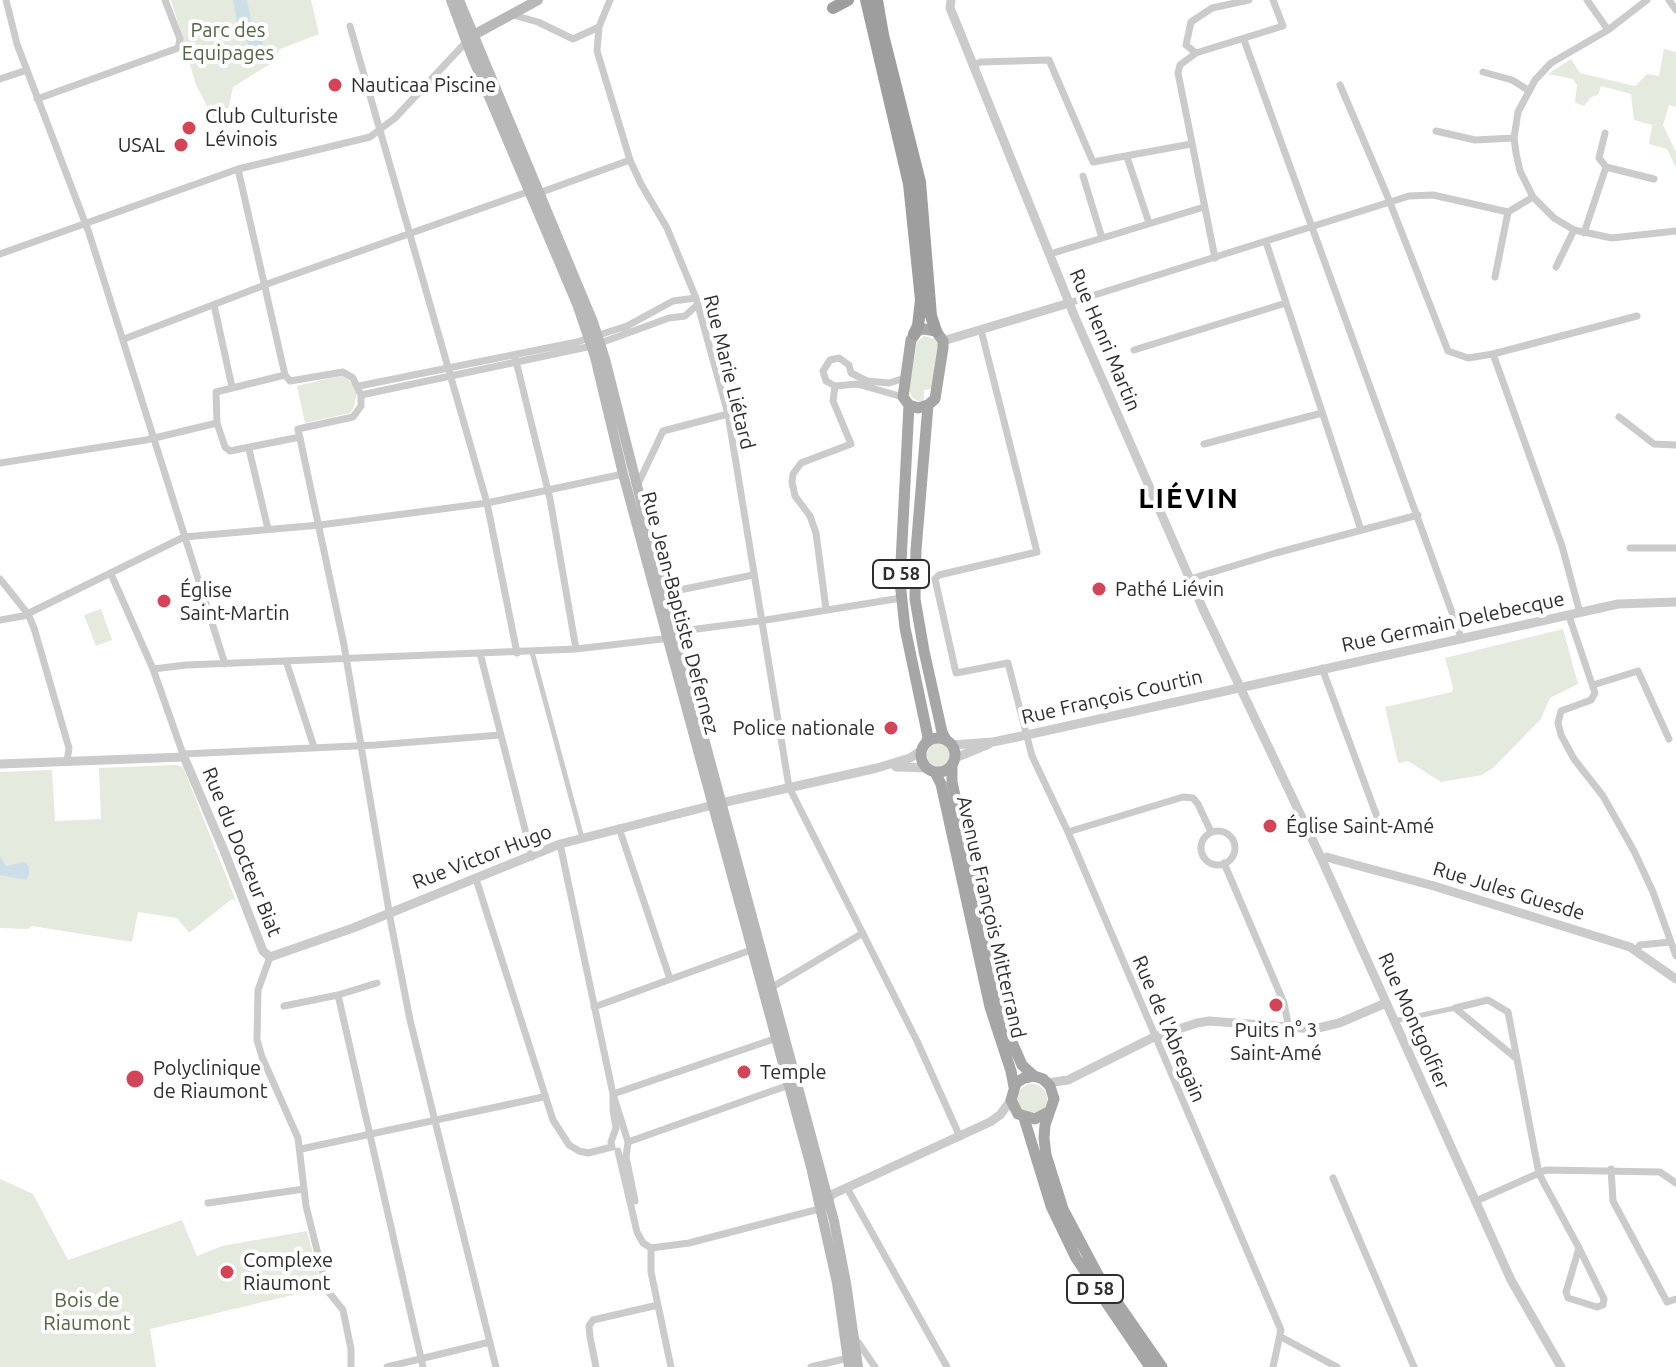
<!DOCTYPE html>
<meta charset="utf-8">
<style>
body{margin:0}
canvas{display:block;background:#fff}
</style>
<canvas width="1676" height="1367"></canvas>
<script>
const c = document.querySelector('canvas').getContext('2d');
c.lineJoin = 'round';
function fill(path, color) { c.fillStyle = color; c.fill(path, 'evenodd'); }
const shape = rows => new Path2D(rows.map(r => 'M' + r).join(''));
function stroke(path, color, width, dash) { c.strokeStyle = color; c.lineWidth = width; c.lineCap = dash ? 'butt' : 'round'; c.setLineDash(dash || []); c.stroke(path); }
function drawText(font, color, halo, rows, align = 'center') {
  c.font = font + ' Ubuntu,sans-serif'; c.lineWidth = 8; c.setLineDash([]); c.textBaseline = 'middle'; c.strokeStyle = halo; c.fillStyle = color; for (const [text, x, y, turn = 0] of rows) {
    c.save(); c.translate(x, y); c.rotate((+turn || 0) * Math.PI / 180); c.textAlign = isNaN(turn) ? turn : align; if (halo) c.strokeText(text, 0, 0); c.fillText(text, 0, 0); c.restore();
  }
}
fill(shape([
 [171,0,311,0,319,34,280,49,270,64,233,87,223,136,196,85],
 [1664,49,1676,52,1676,107,1669,105,1663,125,1676,152,1676,168,1667,149,1649,144,1652,125,1634,120,1631,94,1601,86,1598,95,1591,97,1584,106,1575,103,1577,85,1573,79,1548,74,1571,59,1580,73,1635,86,1647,74,1659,76],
 [924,336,935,339,938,346,932,389,924,390,924,401,918,401,913,398,909,391,917,342],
 [343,375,352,383,357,392,354,407,350,413,305,423,297,386],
 [101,609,112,640,96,646,84,615],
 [1563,629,1578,684,1550,698,1541,719,1493,768,1482,775,1441,782,1408,761,1398,763,1385,707,1452,692,1453,687,1445,658],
 '927 755a12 12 0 1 1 24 0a12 12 0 1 1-24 0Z',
 [176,765,183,767,236,901,232,899,189,933,177,918,138,912,132,942,32,926,28,929,0,928,0,772,52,770,55,821,101,819,99,768],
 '1017 1099a15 15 0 1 1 30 0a15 15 0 1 1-30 0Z',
 [0,1179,33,1194,68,1260,182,1220,197,1256,222,1246,307,1231,322,1288,150,1329,156,1367,0,1367]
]), '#e5eade');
fill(shape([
 [0,856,6,866,24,862,29,866,29,875,26,880,0,875]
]), '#ccdfe8');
stroke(shape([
 [240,0,245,26,256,43]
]), '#ccdfe8', 14);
stroke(shape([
 [532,652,582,838],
 [1394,1021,1455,1008]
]), '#cbcbcb', 5);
stroke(shape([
 [6,0,17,44,89,233,225,664],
 [610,0,599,27,597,51,630,160,641,184,667,228,696,298,728,414,789,787,917,1041,960,1137],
 [1587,0,1608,30],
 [1647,0,1608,30,1551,63,1535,80,1518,112,1514,138,1516,153,1520,171,1533,197,1554,218,1574,230,1612,238,1676,231],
 [1669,0,1676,10],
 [513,15,538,22,573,39,599,27],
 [350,26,487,503,517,653],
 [1244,40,1462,640],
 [1196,53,1186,45,1191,22,1212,8,1249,0],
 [973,65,981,62,1049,60,1093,162,1191,144],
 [1483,72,1512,80,1528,90],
 [0,79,27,70],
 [1340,85,1387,195,1448,351,1468,358,1493,354,1637,316],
 [37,99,178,48,180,39,165,0],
 [1436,131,1475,140,1514,138],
 [1605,133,1599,158,1606,167,1654,179],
 [1127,157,1149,223],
 [238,169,285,375,290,381,343,372,353,378,361,395,361,406,353,417,298,429,344,645,391,923,410,1020,496,1367],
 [1083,176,1102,238],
 [539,193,630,160],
 [1584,233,1606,167],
 [1266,242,1361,530],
 [0,254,238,169,370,137,395,118,467,41],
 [1050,254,1204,207],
 [1215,258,1178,73,1180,65,1196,53,1283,26,1273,0],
 [1556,267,1574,230],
 [1495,277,1508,212],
 [1069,303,1409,196,1433,195,1508,212,1533,197],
 [214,305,232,387],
 [981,330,1037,552,939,575,935,579,956,673,1008,663,1032,756,1068,832,1281,1330,1273,1367],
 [124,339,270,283,530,191],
 [1134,350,1286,303],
 [1493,354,1562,546,1580,613],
 [515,357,550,499,576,649],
 [285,375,216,392,217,423,225,447,230,451,300,437],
 [359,386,577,342,627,326,673,301,696,298],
 [361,395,592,346,669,318,685,316,698,304],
 [903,397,857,384,835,386,826,381,823,371,830,360,839,358,849,365,851,373,867,381,889,383,905,378],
 [1619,417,1654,444,1676,445],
 [1204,444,1322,413],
 [249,449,268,529],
 [0,463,146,440,217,423],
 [638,484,663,431,728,414],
 [1630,548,1676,548],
 [111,574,153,669,184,757],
 [0,579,28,614,34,628,69,748,67,761],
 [1190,579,1276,553,1418,515],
 [665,593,753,575],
 [826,609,816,533,810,516,795,496,792,482,793,474,801,463,851,444,833,401,835,386],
 [1569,616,1595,693,1591,700,1561,711,1558,723,1561,735,1574,759,1603,796,1634,851,1653,892,1676,956],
 [0,620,23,616,184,537,320,525,487,503,623,474],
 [480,653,532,857],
 [286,661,314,747],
 [1322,668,1379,822],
 [153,669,186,665,576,649,662,639,674,632,766,620,901,598],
 [1593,685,1638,671,1669,739],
 [183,754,376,745,500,735],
 [619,828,670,979],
 '1201 848a17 17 0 1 1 34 0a17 17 0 1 1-34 0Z',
 [1068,832,1183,797,1193,798,1198,804,1211,832],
 [560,844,613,1094,777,1038],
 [1224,863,1284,1003,1289,1029],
 [476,879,553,1120,569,1145,579,1151,588,1153,612,1147],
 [1636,950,1640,945,1670,942],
 [270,957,258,990,257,1040,262,1057,298,1138,306,1206,327,1290,343,1310,351,1349,351,1367],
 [769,989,863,933],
 [338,995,423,1367],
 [284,1006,338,995,377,983],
 [594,1007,751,950],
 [1517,1059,1455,1008,1488,1000,1508,1012,1539,1174,1579,1248,1604,1299,1603,1305,1597,1307,1568,1298,1566,1292,1579,1248],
 [628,1142,789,1085],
 [612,1147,611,1142,616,1128,613,1110,613,1094,628,1142,626,1157,635,1201],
 [301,1149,543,1097],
 [618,1151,637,1232,643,1243,651,1248,689,1243,819,1209],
 [1611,1169,1613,1201,1667,1302,1676,1299],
 [1333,1178,1414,1367],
 [847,1188,947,1367],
 [1476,1201,1546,1170,1660,1172,1676,1183],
 [208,1203,304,1189],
 [651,1248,651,1272,671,1367],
 [1281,1337,1337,1367],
 [854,1342,858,1342,875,1367],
 [387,1367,490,1342],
 [596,1367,590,1337,589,1326,593,1320,658,1305],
 [811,1367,848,1358]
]), '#cbcbcb', 7);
stroke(shape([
 [951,0,950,8,955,20,1074,315,1203,609,1322,860,1511,1280,1561,1367],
 [943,341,1069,303],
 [952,745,993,742,1036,733,1618,604,1676,602],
 [955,758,989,744],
 [0,764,184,757,225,853,263,951,270,957,353,928,560,844,721,803,877,768,910,758,922,750],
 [896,767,927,768],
 [1322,860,1327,857,1337,860,1434,886,1630,947,1676,979],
 [1047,1083,1068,1080,1154,1037,1197,1023,1209,1021,1314,1029,1339,1023,1386,1003],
 [824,1203,833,1194,990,1122,1000,1115,1011,1100]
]), '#cbcbcb', 9);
stroke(shape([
 [451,0,471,54,577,304,595,357,623,474,811,1167,837,1283,849,1367],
 [459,0,593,322,605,359,674,632,688,679,834,1221,846,1283,858,1367],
 [470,37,538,0]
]), '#b8b8b8', 10);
stroke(shape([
 [924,329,936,331,943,341,943,348,935,399,928,405,918,408,909,405,903,397,911,340,918,330,924,329],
 [909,405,900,582,905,628,928,737,926,743],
 [928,405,916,550,915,599,924,651,942,732,946,740],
 '921 755a17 17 0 1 1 34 0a17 17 0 1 1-34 0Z',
 [952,766,952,782,996,989,1008,1033,1022,1065,1034,1076],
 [935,772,941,784,990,1007,1011,1071,1014,1087],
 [1048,1112,1035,1119,1018,1114,1011,1100,1016,1083,1024,1078,1034,1076,1043,1079,1050,1086,1054,1099,1045,1125,1044,1138,1046,1155,1063,1209,1098,1275,1162,1367],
 [1024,1118,1051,1206,1076,1258,1150,1367]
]), '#a6a6a6', 11);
stroke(shape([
 [866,0,909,184,921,300,918,326,914,334],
 [877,0,883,35,920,182,931,316,936,331],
 [833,8,848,0]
]), '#9e9e9e', 12);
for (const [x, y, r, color] of [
 [335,85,8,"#d24456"],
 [189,128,8,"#d24456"],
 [181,145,8,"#d24456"],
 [1099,589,8,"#d24456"],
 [164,601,8,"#d24456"],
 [891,728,8,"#d24456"],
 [1270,826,8,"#d24456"],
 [1276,1005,8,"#d24456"],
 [744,1072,8,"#d24456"],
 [135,1079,10,"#d24456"],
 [227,1272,8,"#d24456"]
]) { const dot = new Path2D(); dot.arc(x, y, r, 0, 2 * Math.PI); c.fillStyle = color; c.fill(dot); stroke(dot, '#fff', 3); }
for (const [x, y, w] of [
 [901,574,56],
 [1095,1289,56]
]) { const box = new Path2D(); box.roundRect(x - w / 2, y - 14, w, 28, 6); c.fillStyle = '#fff'; c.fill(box); stroke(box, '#2e2e2e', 2); }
drawText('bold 18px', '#2e2e2e', null, [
 ["D 58",901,574],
 ["D 58",1095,1289]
]);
drawText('20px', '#546541', '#fff', [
 ["Parc des",228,30],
 ["Equipages",228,53],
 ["Bois de",87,1300],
 ["Riaumont",87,1323]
]);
drawText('20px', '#2e2e2e', '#fff', [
 ["Nauticaa Piscine",351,85],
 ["Club Culturiste",205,116],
 ["Lévinois",205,139],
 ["USAL",165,145,"right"],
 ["Pathé Liévin",1115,589],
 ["Église",180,590],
 ["Saint-Martin",180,613],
 ["Police nationale",875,728,"right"],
 ["Église Saint-Amé",1286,826],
 ["Puits n° 3",1276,1030,"center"],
 ["Saint-Amé",1276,1053,"center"],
 ["Polyclinique",153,1068],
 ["de Riaumont",153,1091],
 ["Temple",760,1072],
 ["Complexe",243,1260],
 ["Riaumont",243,1283]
], 'left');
drawText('20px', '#2e2e2e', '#fff', [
 ["Rue Henri Martin",1105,340,67],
 ["Rue Marie Liétard",729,372,76],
 ["Rue Jean-Baptiste Defernez",680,613,75],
 ["Rue Germain Delebecque",1453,622,-12],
 ["Rue François Courtin",1112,697,-13],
 ["Rue du Docteur Biat",242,852,68],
 ["Rue Victor Hugo",482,857,-21],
 ["Rue Jules Guesde",1509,891,17],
 ["Avenue François Mitterrand",991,917,77],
 ["Rue Montgolfier",1414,1021,66],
 ["Rue de l'Abregain",1169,1029,67]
]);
c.letterSpacing = '2px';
drawText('bold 28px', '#000', '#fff', [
 ["LIÉVIN",1189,499]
]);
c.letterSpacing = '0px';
</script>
